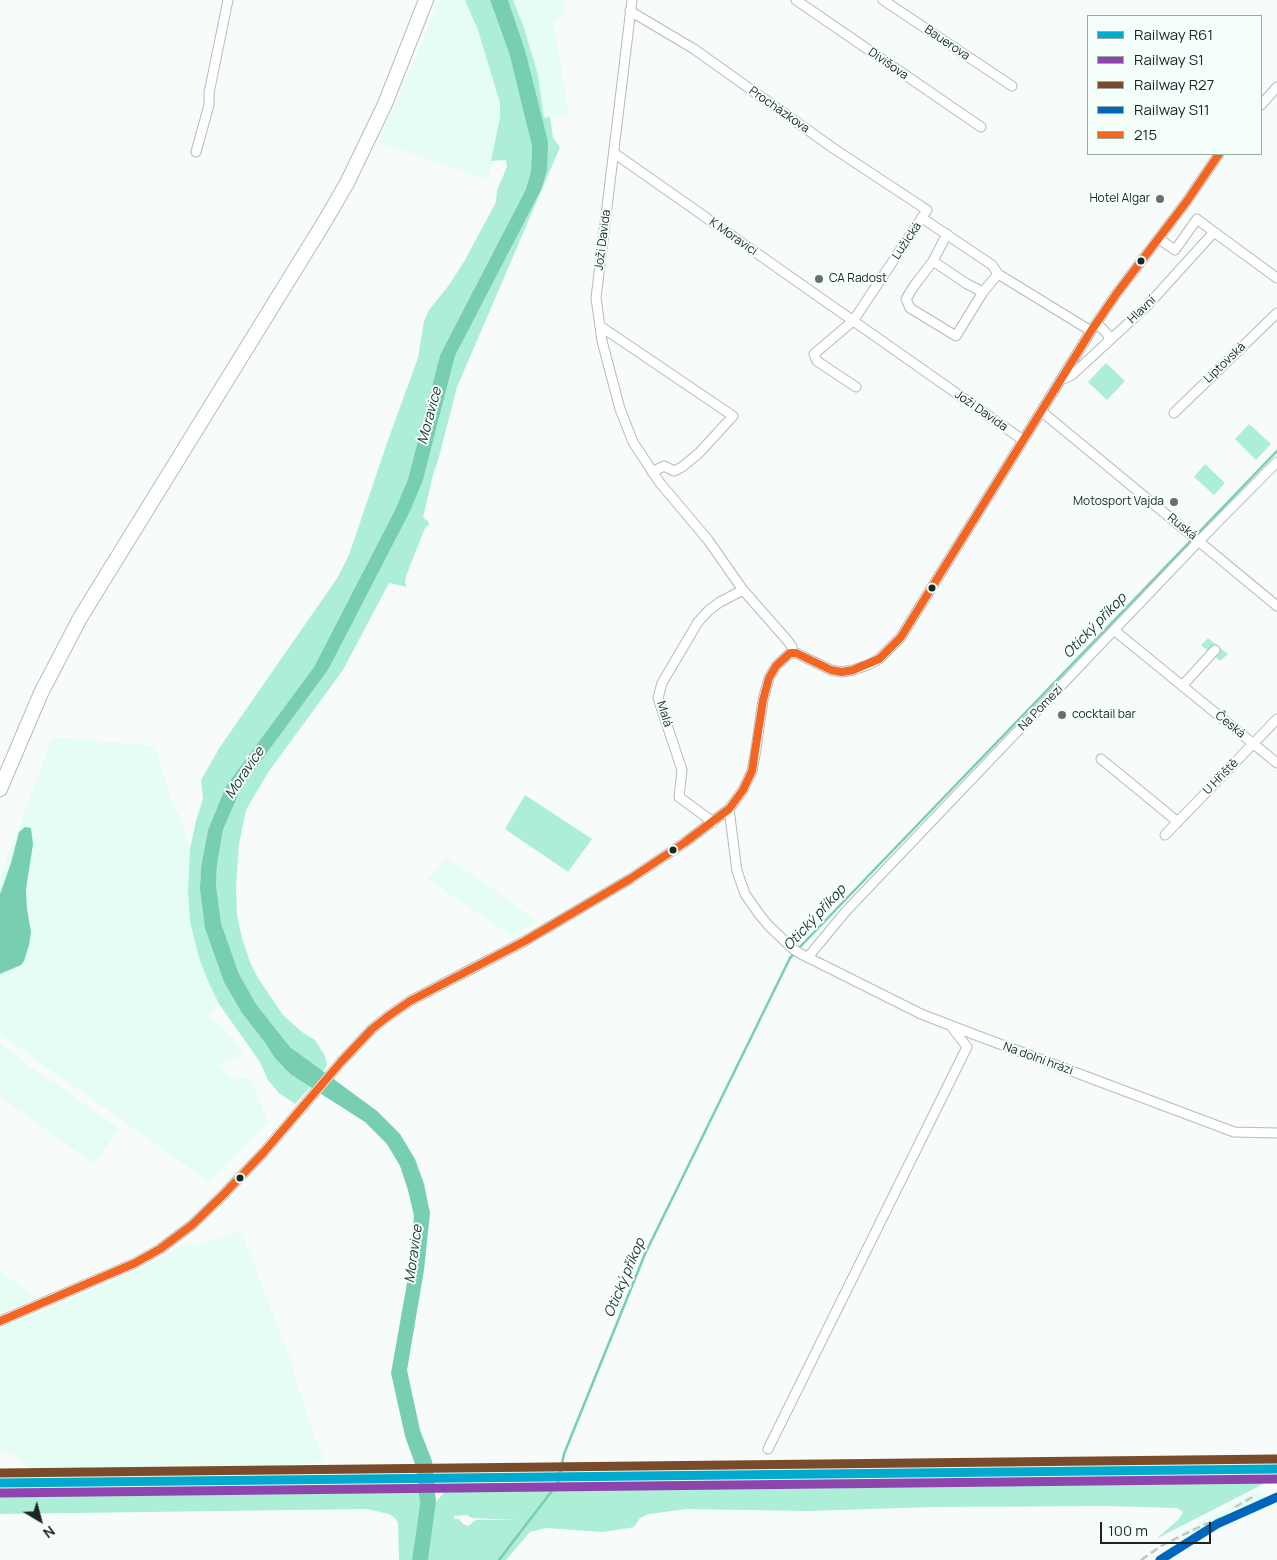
<!DOCTYPE html>
<meta charset="utf-8">
<style>
body{margin:0}
#map{position:relative;width:1277px;height:1560px;overflow:hidden;background:#f7fcfa;font-family:Manrope,sans-serif}
canvas{display:block}
.legend{position:absolute;left:1087px;top:15px;width:175px;height:140px;box-sizing:border-box;background:#f4fffa;border:1px solid #9da8a3;margin:0;padding:6px 9px;list-style:none;font-size:15px;color:#1b2521}
.legend li{display:flex;align-items:center;gap:10px;height:25px}
.legend b{width:25px;border:1px solid #9da8a3}
.north{position:absolute;left:15px;top:1495px;width:50px;height:50px;-webkit-text-stroke:4px #f4fffa;paint-order:stroke;rotate:143deg;font-size:14px;font-weight:700;line-height:20px;text-align:center;color:#1b2521}
.north::after{content:'';display:block;margin:auto;width:18px;height:22px;background:#1b2521;clip-path:polygon(50% 0,100% 100%,50% 72%,0 100%)}
.scale{position:absolute;left:1100px;top:1522px;width:111px;height:22px;box-sizing:border-box;border:2px solid #1b2521;border-top:0;padding-left:6px;font-size:15px;line-height:18px;white-space:nowrap;color:#1b2521;-webkit-text-stroke:4px #f4fffa;paint-order:stroke}
</style>
<div id="map">
<canvas width="1277" height="1560"></canvas>
<ul class="legend">
<li><b style="height:6px;background:#00a9ce"></b>Railway R61</li>
<li><b style="height:6px;background:#8e44ad"></b>Railway S1</li>
<li><b style="height:6px;background:#7a4b2a"></b>Railway R27</li>
<li><b style="height:6px;background:#0065bd"></b>Railway S11</li>
<li><b style="height:6px;background:#f26522"></b>215</li>
</ul>
<div class="north">N</div>
<div class="scale">100 m</div>
</div>
<script>
const c = document.querySelector('canvas').getContext('2d');
c.lineJoin = 'round';
function fill(path, color) { c.fillStyle = color; c.fill(path, 'evenodd'); }
const shape = rows => new Path2D(rows.map(r => 'M' + r).join(''));
function stroke(path, color, width, dash) { c.strokeStyle = color; c.lineWidth = width; c.lineCap = dash ? 'butt' : 'round'; c.setLineDash(dash || []); c.stroke(path); }
function drawText(font, color, halo, rows, align = 'center') {
  c.font = font + ' Manrope,sans-serif'; c.lineWidth = 4; c.setLineDash([]); c.textBaseline = 'middle'; c.strokeStyle = halo; c.fillStyle = color; for (const [text, x, y, turn = 0] of rows) {
    c.save(); c.translate(x, y); c.rotate((+turn || 0) * Math.PI / 180); c.textAlign = isNaN(turn) ? turn : align; if (halo) c.strokeText(text, 0, 0); c.fillText(text, 0, 0); c.restore();
  }
}
fill(shape([
 [440,0,465,0,478,30,500,103,500,117,491,171,486,180,379,142],
 [513,0,564,0,565,17,553,20,569,115,544,118,538,75],
 [53,737,154,746,175,810,179,815,190,849,188,892,190,921,199,958,208,981,219,1004,207,1016,227,1031,244,1054,218,1064,227,1075,230,1075,231,1079,249,1078,269,1122,209,1182,0,1034,0,876],
 [445,858,447,858,493,888,538,922,511,936,428,879],
 [0,1044,23,1060,25,1063,47,1079,56,1083,119,1129,94,1164,0,1097],
 [241,1231,288,1353,309,1422,325,1462,260,1468,32,1470,6,1451,0,1451,0,1329,142,1268,191,1241,194,1246],
 [0,1271,37,1297,0,1313],
 [1277,1463,1277,1475,0,1489,0,1477],
 [1257,1491,1266,1496,1277,1492,1277,1504,1229,1524,1199,1540,1170,1560,1151,1560,1186,1536,1184,1531]
]), '#e6fdf3');
fill(shape([
 [465,0,490,0,510,56,525,114,532,146,531,171,526,189,440,355,408,479,395,510,314,667,226,786,208,830,201,867,200,888,242,1013,266,1044,274,1057,290,1074,310,1087,295,1104,279,1093,268,1080,260,1062,219,1004,208,981,199,958,190,921,188,892,190,849,196,821,203,799,201,780,220,747,338,577,349,555,387,443,418,358,424,321,429,310,449,285,465,260,496,202,497,190,507,167,506,160,491,161,500,117,500,103,478,30],
 [508,0,513,0,524,28,538,75,544,118,550,117,553,138,560,147,558,152,457,387,439,457,433,475,423,518,428,521,429,525,425,528,406,576,405,583,407,587,389,583,343,670,269,771,246,810,239,844,236,887,237,915,242,938,250,962,258,978,283,1015,302,1032,315,1040,325,1056,327,1065,323,1072,290,1047,256,1004,239,974,221,923,216,885,217,865,223,830,241,788,328,670,423,480,455,356,541,190,525,50],
 [1106,363,1125,381,1107,400,1088,382],
 [1249,424,1271,444,1256,460,1235,439],
 [1205,464,1225,483,1214,495,1194,477],
 [1208,638,1228,654,1220,661,1201,645],
 [525,795,592,839,568,872,505,829],
 [1273,1479,1156,1539,1179,1519,1183,1512,1178,1508,1106,1506,934,1507,807,1511,687,1509,649,1514,640,1518,634,1527,629,1528,602,1532,546,1528,530,1532,506,1560,428,1560,436,1502,445,1491],
 [467,1515,472,1518,517,1520,476,1520,468,1526,463,1524,459,1519,454,1519,454,1516],
 [418,1486,420,1504,412,1560,399,1560,398,1523,395,1518,389,1514,367,1509,0,1514,0,1493]
]), '#aceed6');
fill(shape([
 [490,0,508,0,525,50,548,142,547,170,541,190,455,356,423,480,410,511,328,670,241,788,223,830,217,865,216,885,221,923,239,974,256,1004,290,1047,377,1111,400,1134,415,1159,424,1184,430,1213,424,1270,407,1370,420,1430,432,1461,436,1502,428,1560,412,1560,420,1504,416,1467,405,1436,391,1373,409,1272,414,1216,408,1190,400,1166,387,1144,365,1122,290,1074,274,1057,266,1044,242,1013,224,982,205,928,200,888,201,867,208,830,226,786,314,667,395,510,408,479,440,355,526,189,531,171,532,146,510,56],
 [25,827,31,828,33,844,26,889,27,909,31,932,29,945,24,961,21,965,0,974,0,894,11,863,19,832]
]), '#77ceb0');
stroke(shape([
 [798,949,1277,451],
 [499,1560,558,1483,564,1454,645,1254,790,958,795,953]
]), '#77ceb0', 2.5);
const street = shape([
 [632,0,596,298,602,341,620,409,633,442,660,483,708,540,743,590,787,640,792,647,793,653],
 [796,0,981,127],
 [883,0,1012,86],
 [630,11,694,49,833,148,927,210,853,321,814,354,817,361,856,387],
 [1261,105,1277,87],
 [196,152,209,105,209,93,228,0],
 [614,153,1023,440],
 [922,218,992,265,998,274],
 [1214,232,1277,278],
 [947,234,933,261,967,284,983,292],
 [933,261,914,286,906,299,910,308,956,336,983,292,998,274,1091,331],
 [1097,323,1108,335,1109,340,1106,344],
 [600,326,733,416,699,453,682,467,674,471,664,466,652,472],
 [1062,378,1066,378,1073,374,1147,306,1214,232,1197,219,1175,250,1159,239],
 [1041,411,1277,606],
 [1174,413,1277,313],
 [1115,631,1277,763],
 [1182,686,1215,650],
 [1101,759,1178,822],
 [729,809,737,871,745,894,759,914,768,925,793,949,801,954,921,1014,973,1034,1234,1132,1277,1133],
 [713,822,679,797,682,770,658,698,662,683,698,622,709,610,720,602,743,590],
 [1165,835,1277,719],
 [808,957,847,910,1199,541,1277,462],
 [0,1321,135,1263,160,1249,192,1225,222,1196,264,1152,341,1062,372,1029,387,1017,410,1001,525,941,630,879,684,843,729,809,743,790,752,771,756,749,763,700,769,678,776,666,790,653,796,653,831,670,842,672,853,670,868,665,879,659,901,637,1091,331,1117,293,1187,201,1219,154],
 [768,1449,967,1047,951,1026]
]);
const primary = shape([
 [0,789,41,693,80,618,325,221,347,183,385,104,426,0]
]);
stroke(street, '#b5bcb9', 11);
stroke(primary, '#b5bcb9', 16);
stroke(street, '#fefffe', 9);
stroke(primary, '#fefffe', 14);
stroke(shape([
 [1235,1507,1256,1495],
 [1141,1560,1161,1546,1203,1525,1276,1498]
]), '#c5c7c6', 2.5, [8, 4]);
stroke(shape([
 [0,1321,135,1263,160,1249,192,1225,222,1196,264,1152,341,1062,372,1029,387,1017,410,1001,525,941,630,879,684,843,729,809,743,790,752,771,763,700,769,678,776,666,790,653,796,653,831,670,842,672,853,670,879,659,901,637,1091,331,1117,293,1187,201,1219,154]
]), '#f26522', 8);
stroke(shape([
 [0,1483,1277,1469]
]), '#00a9ce', 9);
stroke(shape([
 [0,1493,1277,1479]
]), '#8e44ad', 9);
stroke(shape([
 [0,1473,1277,1459]
]), '#7a4b2a', 9);
stroke(shape([
 [1160,1560,1217,1524,1277,1497]
]), '#0065bd', 9);
for (const [x, y, r, color] of [
 [1160,199,5,"#68706d"],
 [1141,261,4.5,"#1b2521"],
 [819,279,5,"#68706d"],
 [1174,502,5,"#68706d"],
 [932,588,4.5,"#1b2521"],
 [1062,715,5,"#68706d"],
 [673,850,4.5,"#1b2521"],
 [240,1178,4.5,"#1b2521"]
]) { const dot = new Path2D(); dot.arc(x, y, r, 0, 2 * Math.PI); c.fillStyle = color; c.fill(dot); stroke(dot, '#f4fffa', 2); }
drawText('12px', '#1b2521', '#f4fffa', [
 ["Bauerova",947,43,34],
 ["Divišova",888,64,35],
 ["Procházkova",779,110,35],
 ["K Moravici",733,237,35],
 ["Joži Davida",603,240,-83],
 ["Lužická",907,241,-56],
 ["Hlavní",1142,310,-44],
 ["Liptovská",1225,363,-44],
 ["Joži Davida",981,411,35],
 ["Ruská",1182,527,39],
 ["Na Pomezí",1041,708,-46],
 ["Malá",664,714,73],
 ["Česká",1230,725,39],
 ["U Hřiště",1221,777,-46],
 ["Na dolni hrázi",1038,1059,20]
]);
drawText('12px', '#1b2521', '#f4fffa', [
 ["Hotel Algar",1150,199],
 ["CA Radost",829,279,"left"],
 ["Motosport Vajda",1164,502],
 ["cocktail bar",1072,715,"left"]
], 'right');
drawText('italic 14px', '#1b3027', '#f4fffa', [
 ["Moravice",430,416,-75],
 ["Otický příkop",1095,626,-46],
 ["Moravice",245,773,-56],
 ["Otický příkop",815,918,-47],
 ["Moravice",414,1254,-82],
 ["Otický příkop",625,1278,-67]
]);
</script>
